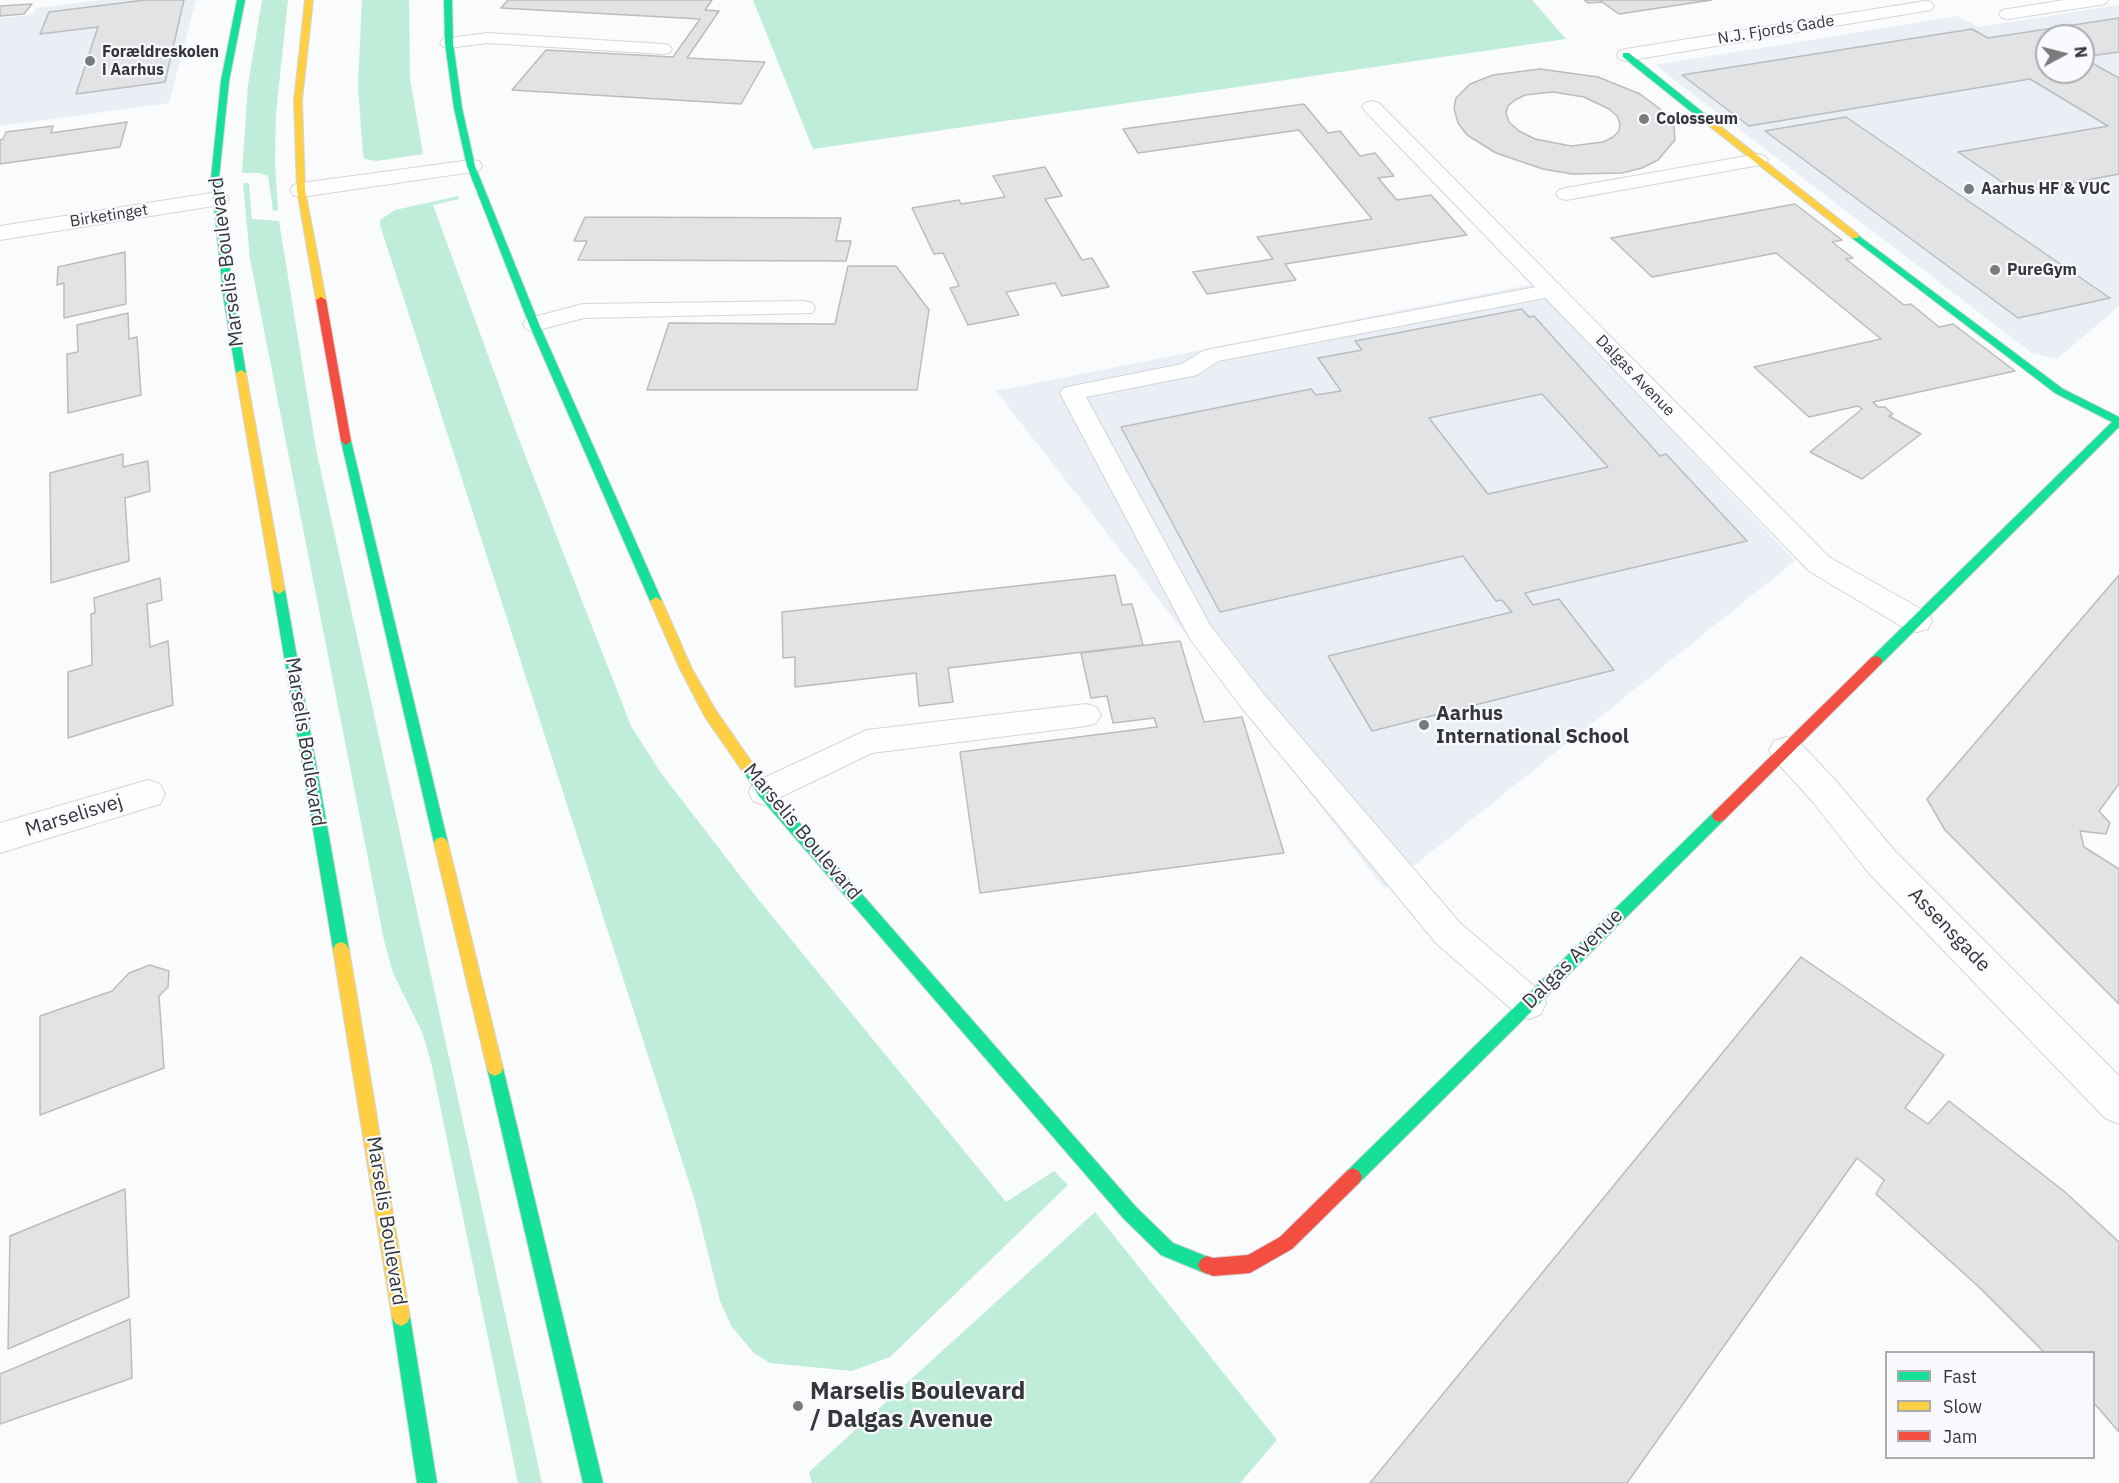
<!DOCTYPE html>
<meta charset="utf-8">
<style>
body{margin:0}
#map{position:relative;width:2119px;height:1483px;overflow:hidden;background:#f9fbfd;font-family:"IBM Plex Sans",sans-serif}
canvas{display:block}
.legend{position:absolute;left:1885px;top:1351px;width:210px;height:108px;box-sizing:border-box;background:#f8fafe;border:2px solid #aaacae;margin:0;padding:8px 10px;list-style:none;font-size:18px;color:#353637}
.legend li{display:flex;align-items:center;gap:12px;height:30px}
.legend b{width:30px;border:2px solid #aaacae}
.north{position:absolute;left:2035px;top:24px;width:60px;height:60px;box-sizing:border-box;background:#f8fafe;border:2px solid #aaacae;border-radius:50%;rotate:83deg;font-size:16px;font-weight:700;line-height:24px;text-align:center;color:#353637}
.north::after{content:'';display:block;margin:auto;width:21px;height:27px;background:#7a7b7c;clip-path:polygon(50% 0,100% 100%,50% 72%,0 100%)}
</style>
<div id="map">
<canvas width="2119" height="1483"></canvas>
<ul class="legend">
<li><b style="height:8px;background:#16e098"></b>Fast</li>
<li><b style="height:8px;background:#ffcf43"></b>Slow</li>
<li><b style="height:8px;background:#f24e42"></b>Jam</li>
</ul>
<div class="north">N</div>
</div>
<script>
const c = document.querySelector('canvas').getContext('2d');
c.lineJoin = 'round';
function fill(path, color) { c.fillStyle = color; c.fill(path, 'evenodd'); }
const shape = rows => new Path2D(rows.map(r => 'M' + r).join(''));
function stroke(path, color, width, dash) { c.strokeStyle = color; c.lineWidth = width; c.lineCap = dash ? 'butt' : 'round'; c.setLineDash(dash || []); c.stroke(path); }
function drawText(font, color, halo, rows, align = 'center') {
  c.font = font + ' "IBM Plex Sans",sans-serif'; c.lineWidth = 4.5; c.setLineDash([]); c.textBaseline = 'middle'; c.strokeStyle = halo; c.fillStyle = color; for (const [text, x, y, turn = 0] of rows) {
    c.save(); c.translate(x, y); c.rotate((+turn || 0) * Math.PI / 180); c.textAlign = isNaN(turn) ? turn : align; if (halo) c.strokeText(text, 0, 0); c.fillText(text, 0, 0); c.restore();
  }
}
fill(shape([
 [100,0,196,0,169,103,0,126,0,18,30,15,37,8],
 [2119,5,2119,306,2057,359,2032,353,1655,65,1958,16,1978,27],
 [2047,36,2083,36,2083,72,2047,72],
 [1534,284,1795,561,1385,889,996,391]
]), '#eaeff6');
fill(shape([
 [262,0,288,0,276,113,275,162,278,210,273,211,268,176,259,173,242,173,248,85],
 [362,0,409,0,410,79,423,154,377,161,365,159,363,155,358,86],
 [753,0,1532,0,1566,39,813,149],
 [243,183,249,183,252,219,279,221,316,449,542,1483,518,1483,431,1062,422,1032,393,973,384,940,250,259],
 [458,196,459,199,433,205,518,437,631,726,661,773,758,899,1006,1202,1054,1171,1068,1185,890,1357,852,1371,770,1363,754,1353,732,1327,720,1301,695,1201,380,225,380,220,395,210],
 [1095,1212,1277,1440,1240,1483,812,1483,809,1472]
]), '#c0edda');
const building = shape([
 [145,0,184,0,165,82,76,94,98,27,40,34,49,12,145,0],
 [508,0,712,0,705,10,719,11,687,58,765,62,741,104,512,90,546,50,673,57,700,19,501,8,508,0],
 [1584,0,1712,0,1619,14,1602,2,1588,3,1584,0],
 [32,4,24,14,0,16,0,6,32,4],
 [2119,18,2119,52,2083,57,2083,36,2047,36,2047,72,2083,72,2083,58,2119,78,2119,174,2018,193,1958,152,2108,126,2030,79,1749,126,1682,75,1972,29,1988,38,2119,18],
 [1540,69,1598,77,1640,94,1668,115,1674,127,1675,140,1658,160,1642,168,1622,173,1572,174,1543,169,1496,153,1467,135,1458,123,1454,108,1456,98,1470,84,1493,75,1540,69],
 [1553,92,1584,97,1609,109,1617,116,1620,124,1619,131,1613,137,1603,142,1571,146,1535,139,1519,131,1509,122,1506,113,1508,106,1515,100,1525,95,1553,92],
 [1304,104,1328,133,1340,131,1360,156,1375,153,1394,176,1378,178,1397,200,1431,195,1467,235,1285,264,1296,280,1207,294,1193,272,1273,259,1257,237,1372,219,1299,130,1138,153,1123,129,1304,104],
 [1846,117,2110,298,2018,318,1765,131,1846,117],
 [127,122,120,147,0,164,0,140,3,139,6,132,53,126,51,133,127,122],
 [1045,167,1062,196,1045,199,1082,260,1092,258,1109,287,1062,296,1055,283,1006,292,1019,315,968,325,950,288,959,286,943,253,934,254,912,208,959,200,961,204,1005,197,993,176,1045,167],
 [1795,204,1842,240,1832,242,1853,258,1846,259,1904,305,1911,304,1939,327,1953,324,2015,371,1873,402,1878,407,1885,407,1893,414,1889,416,1921,434,1862,479,1810,452,1862,409,1858,406,1809,417,1754,367,1881,339,1776,253,1652,277,1611,238,1795,204],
 [585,217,841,218,836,241,851,241,846,261,578,260,587,241,574,241,585,217],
 [125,252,126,304,64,318,64,283,57,285,58,267,125,252],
 [848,266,896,266,929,310,917,390,647,390,669,323,835,324,848,266],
 [1522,309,1529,317,1534,316,1660,456,1666,454,1747,541,1525,593,1533,605,1559,599,1614,670,1372,731,1328,656,1512,612,1502,600,1496,601,1463,556,1220,612,1121,427,1311,389,1316,395,1341,391,1318,358,1362,350,1355,341,1522,309],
 [1542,394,1608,467,1488,494,1429,418,1542,394],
 [128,313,129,339,137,337,141,395,68,413,67,354,78,352,77,325,128,313],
 [123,454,123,467,148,461,150,491,125,498,129,561,51,583,50,473,123,454],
 [1115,575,1122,605,1132,604,1143,645,948,668,953,702,919,706,916,673,795,687,795,657,783,658,782,612,1115,575],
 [2119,575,2119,784,2099,811,2110,823,2106,834,2080,831,2084,847,2119,869,2119,1004,1945,830,1927,799,2119,575],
 [160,578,162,600,147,604,150,647,168,641,173,705,68,738,68,672,92,665,91,614,95,613,94,598,160,578],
 [1180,641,1204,722,1242,717,1284,853,980,893,960,752,1157,727,1154,718,1113,723,1107,696,1091,698,1081,653,1180,641],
 [1801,957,1944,1055,1905,1108,1928,1124,1949,1101,2065,1192,2119,1242,2119,1432,2094,1403,2094,1352,2044,1352,1980,1288,1876,1194,1884,1180,1857,1158,1627,1483,1370,1483,1801,957],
 [150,965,169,971,168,987,159,996,164,1068,40,1115,40,1016,112,991,129,973,150,965],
 [125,1189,129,1297,8,1349,10,1236,125,1189],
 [130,1319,132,1378,0,1424,0,1374,130,1319]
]);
fill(building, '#e2e3e5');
stroke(building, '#bbbcbe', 1.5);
const lane = shape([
 [487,33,663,44,669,45,672,49,669,53,663,54,487,43,449,48,443,47,440,43,443,39,449,38,487,33],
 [1758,154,1765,156,1768,160,1765,164,1566,200,1559,198,1556,194,1559,190,1566,188,1758,154],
 [1552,284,1560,285,1563,290,1560,295,1218,361,1197,375,1086,397,1210,625,1262,692,1460,923,1541,992,1546,1003,1541,1014,1529,1019,1517,1014,1436,943,1242,708,1190,639,1060,393,1064,388,1072,386,1182,364,1203,351,1211,349,1552,284],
 [804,301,812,303,815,308,812,313,584,318,534,331,526,329,523,324,526,319,583,304,804,301],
 [1086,704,1096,707,1101,715,1096,723,1086,726,872,753,764,805,753,801,749,792,753,783,867,730,1086,704]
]);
const street = shape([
 [2064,0,2108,0,2105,4,2099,5,2008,19,2002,18,1999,14,2002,10,2008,9,2064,0],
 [1925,1,1931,2,1934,6,1931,10,1626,61,1619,59,1617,55,1619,51,1626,49,1925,1],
 [1372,101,1379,103,1829,557,1928,613,1932,621,1928,629,1917,632,1906,629,1809,571,1365,111,1362,107,1365,103,1372,101],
 [471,160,479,161,482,166,479,171,301,197,293,195,290,190,293,185,301,183,471,160],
 [218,192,226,194,229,199,226,204,0,240,0,226,218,192],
 [1786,737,1798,741,1837,782,1894,850,2119,1076,2119,1124,2105,1118,1868,872,1813,802,1774,759,1769,750,1774,741,1786,737],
 [148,780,160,784,165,794,160,804,0,853,0,823,148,780]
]);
const fast = shape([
 [237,0,245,0,229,81,219,178,234,301,246,373,241,376,236,373,224,301,211,178,221,81,237,0],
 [444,0,452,0,453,43,462,108,475,166,539,324,662,601,660,604,656,605,650,601,529,324,467,166,454,108,445,43,444,0],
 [1623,53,1629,53,1710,118,1710,122,1704,122,1623,57,1623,53],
 [1855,233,2063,389,2119,417,2119,427,1881,664,1876,666,1871,664,1870,661,1871,658,2112,422,2055,393,1852,238,1850,236,1855,233],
 [346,437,351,441,448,843,446,847,441,849,436,847,434,843,341,441,346,437],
 [279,586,285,590,349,949,346,954,341,956,336,954,333,949,273,590,279,586],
 [748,763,753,764,769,788,1136,1207,1173,1243,1213,1259,1216,1265,1213,1271,1207,1274,1161,1255,1124,1219,759,796,741,768,743,764,748,763],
 [1719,810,1724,812,1726,816,1724,820,1359,1183,1353,1186,1347,1183,1344,1177,1347,1171,1714,812,1719,810],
 [495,1060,501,1063,503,1068,603,1483,583,1483,487,1068,489,1063,495,1060],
 [401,1308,407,1311,410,1317,437,1483,417,1483,392,1317,395,1311,401,1308]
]);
const slow = shape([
 [305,0,313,0,302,101,305,190,326,300,321,303,316,300,297,190,294,101,305,0],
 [1704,118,1710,118,1858,234,1858,238,1852,238,1704,122,1704,118],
 [241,370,246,373,285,590,279,594,273,590,236,373,241,370],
 [656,597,662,601,692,669,715,709,753,764,755,768,753,772,743,772,705,717,680,669,650,601,656,597],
 [441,837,446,839,448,843,503,1068,501,1073,495,1076,489,1073,487,1068,434,843,436,839,441,837],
 [341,942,346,944,349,949,410,1317,407,1323,401,1326,395,1323,392,1317,333,949,336,944,341,942]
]);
const jam = shape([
 [321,297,326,300,351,441,346,445,341,441,316,300,321,297],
 [1876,656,1881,658,1882,661,1881,664,1724,820,1719,822,1714,820,1712,816,1714,812,1871,658,1876,656],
 [1353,1168,1359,1171,1362,1177,1359,1183,1292,1249,1250,1273,1213,1276,1201,1271,1198,1265,1201,1259,1207,1256,1213,1258,1248,1255,1280,1237,1347,1171,1353,1168]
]);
stroke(lane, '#d4d6d7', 2);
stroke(street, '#d4d6d7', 2);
stroke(fast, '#d4d6d7', 2);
stroke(slow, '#d4d6d7', 2);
stroke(jam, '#d4d6d7', 2);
fill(lane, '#fefeff');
fill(street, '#fefeff');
fill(fast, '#16e098');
fill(slow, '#ffcf43');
fill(jam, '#f24e42');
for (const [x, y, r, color] of [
 [90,61,6,"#7a7b7c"],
 [1644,119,6,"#7a7b7c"],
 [1969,189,6,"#7a7b7c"],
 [1995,270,6,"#7a7b7c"],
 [1424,725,6,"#7a7b7c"],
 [798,1406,6,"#7a7b7c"]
]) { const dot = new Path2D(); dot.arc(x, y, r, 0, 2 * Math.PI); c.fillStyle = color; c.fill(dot); stroke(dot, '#f8fafe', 2); }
drawText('16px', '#353637', '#f8fafe', [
 ["N.J. Fjords Gade",1776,30,-9],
 ["Birketinget",109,216,-9],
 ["Dalgas Avenue",1635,376,46]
]);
drawText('bold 16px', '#353637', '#f8fafe', [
 ["Forældreskolen",102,52],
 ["i Aarhus",102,70],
 ["Colosseum",1656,119],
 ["Aarhus HF & VUC",1981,189],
 ["PureGym",2007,270]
], 'left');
drawText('20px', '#353637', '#f8fafe', [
 ["Marselis Boulevard",227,262,-97],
 ["Marselis Boulevard",305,742,81],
 ["Marselisvej",74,816,-17],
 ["Marselis Boulevard",802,832,50],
 ["Assensgade",1949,930,46],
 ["Dalgas Avenue",1573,959,-45],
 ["Marselis Boulevard",386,1221,81]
]);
drawText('bold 20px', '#353637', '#f8fafe', [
 ["Aarhus",1436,714],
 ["International School",1436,737]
], 'left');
drawText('bold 24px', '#353637', '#f8fafe', [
 ["Marselis Boulevard",810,1392],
 ["/ Dalgas Avenue",810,1420]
], 'left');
</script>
